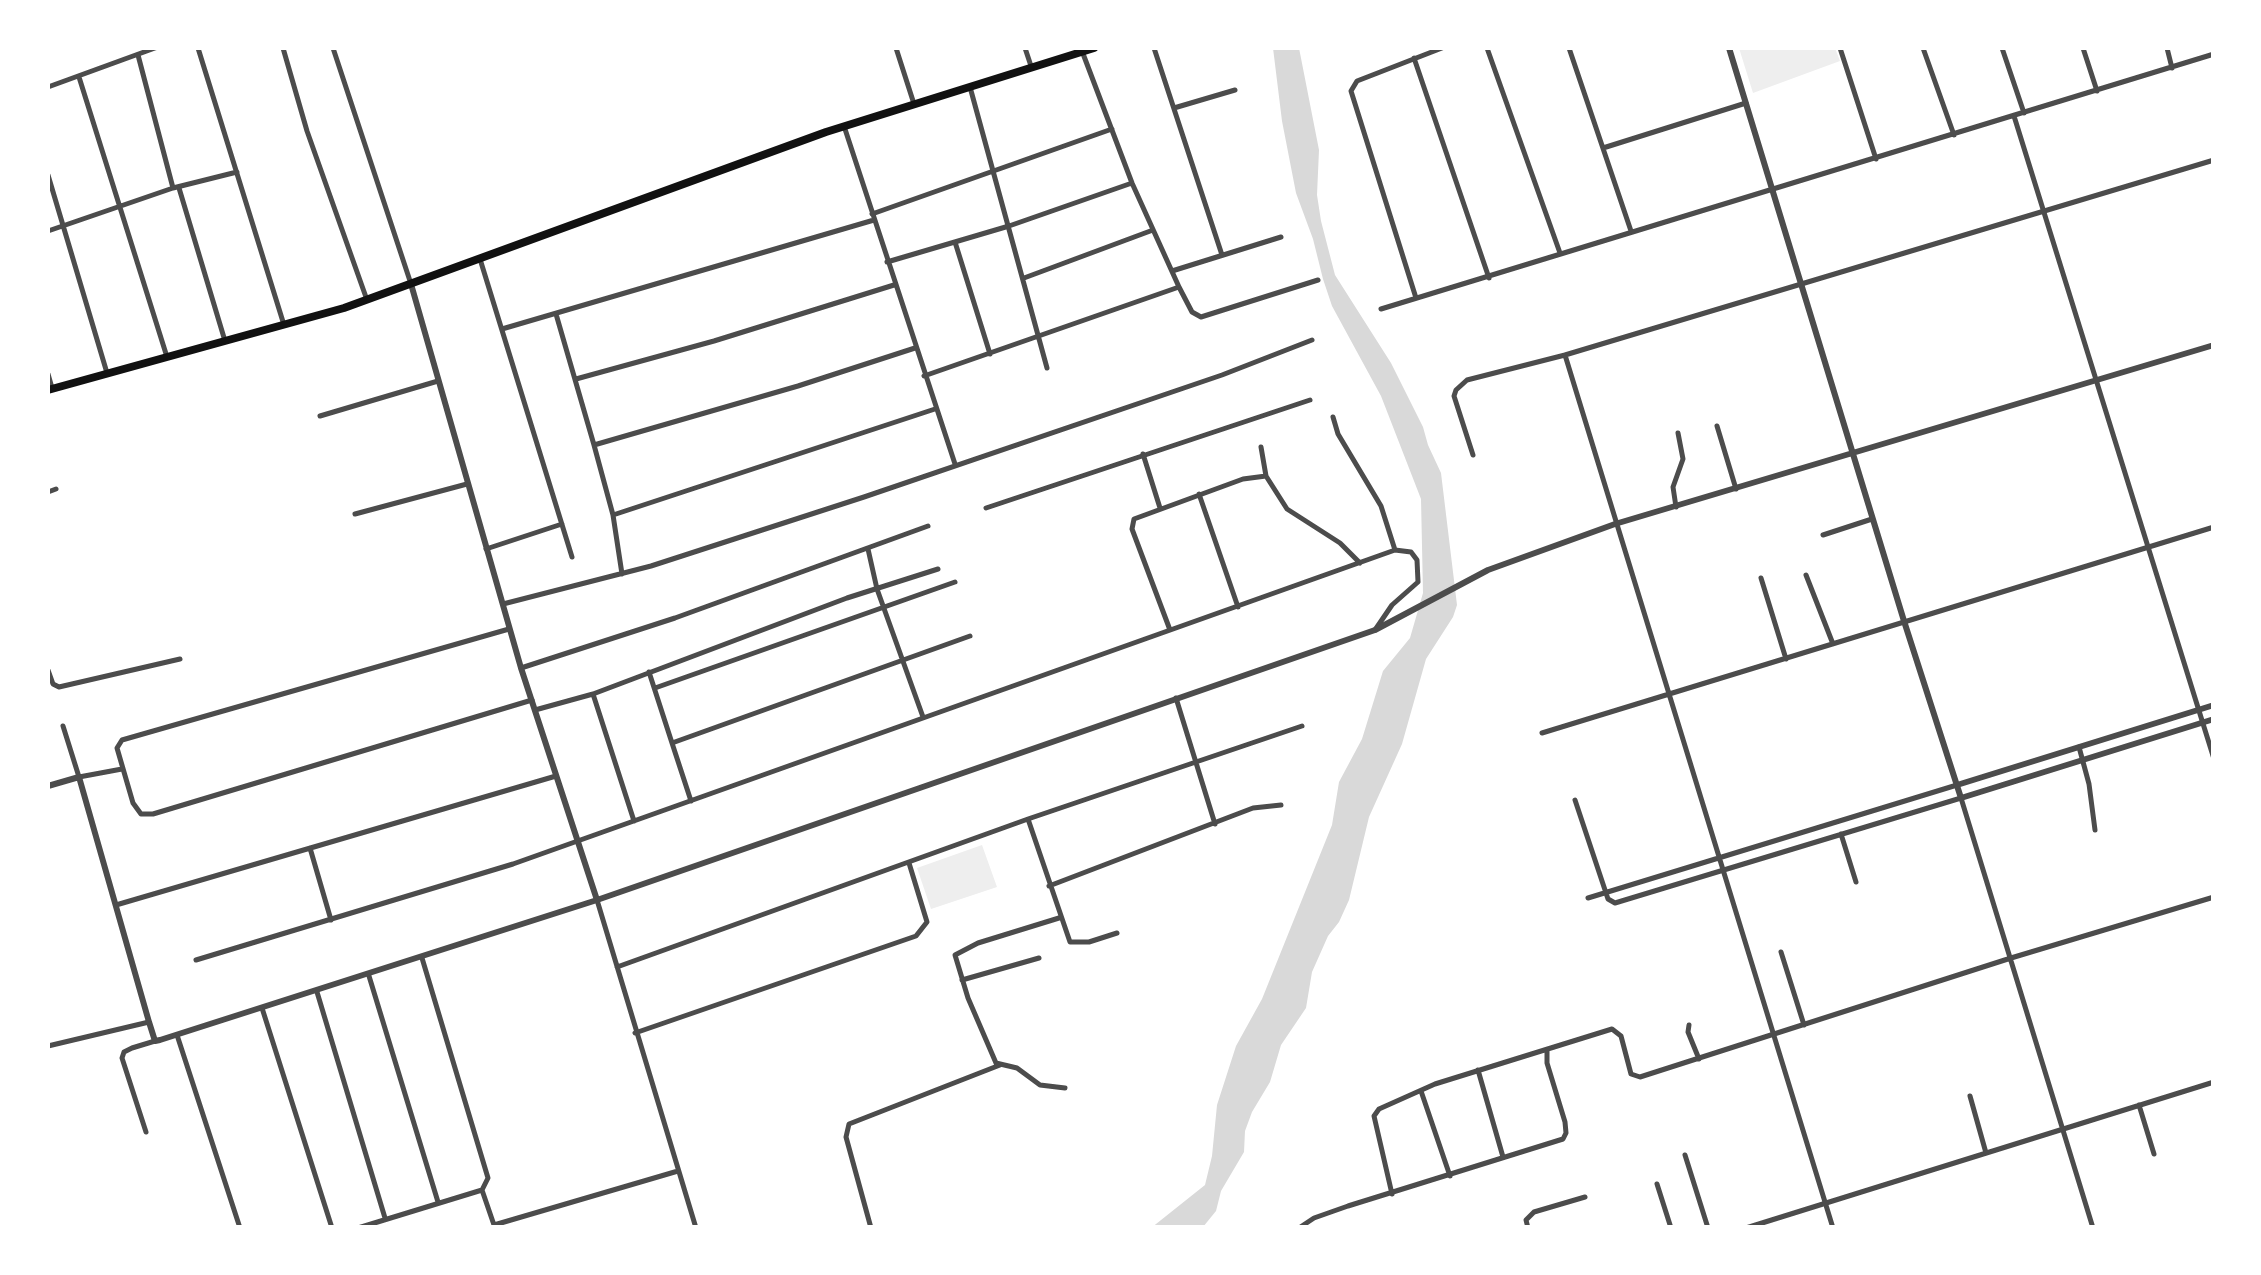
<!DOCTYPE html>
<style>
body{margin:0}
#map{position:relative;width:2261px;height:1275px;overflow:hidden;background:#fff;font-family:Arial,sans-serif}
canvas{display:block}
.frame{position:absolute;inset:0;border:50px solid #fff;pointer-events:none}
</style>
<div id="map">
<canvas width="2261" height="1275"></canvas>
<div class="frame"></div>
</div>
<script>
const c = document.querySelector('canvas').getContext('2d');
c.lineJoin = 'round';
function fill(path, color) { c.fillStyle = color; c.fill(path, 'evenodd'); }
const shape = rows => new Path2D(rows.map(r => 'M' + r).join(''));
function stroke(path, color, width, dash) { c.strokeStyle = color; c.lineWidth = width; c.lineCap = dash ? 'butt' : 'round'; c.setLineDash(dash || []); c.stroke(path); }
fill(shape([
 [1739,48,1835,48,1840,61,1753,93],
 [982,845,997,887,931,909,917,868]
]), '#eee');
fill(shape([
 [1273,48,1299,48,1319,150,1317,195,1321,221,1335,275,1391,363,1423,427,1428,445,1441,473,1457,605,1453,617,1426,659,1402,744,1369,817,1349,900,1339,922,1328,936,1312,972,1306,1008,1281,1045,1270,1082,1252,1112,1245,1131,1244,1152,1221,1191,1216,1211,1203,1227,1151,1228,1205,1185,1212,1156,1217,1105,1236,1046,1262,999,1332,825,1339,782,1362,739,1383,671,1410,638,1423,593,1421,499,1381,396,1332,306,1323,279,1313,239,1296,193,1282,121]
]), '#d9d9d9');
stroke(shape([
 [198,48,284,325],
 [283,48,307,131,367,300],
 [333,48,411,284],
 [896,48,914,104],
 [1025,48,1031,66],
 [1154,48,1222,255],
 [1487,48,1560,253],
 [1569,48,1631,231],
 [1840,48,1876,159],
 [1923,48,1954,135],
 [2002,48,2024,113],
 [2083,48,2097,91],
 [2167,48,2172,68],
 [138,55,173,188],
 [1414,58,1489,278],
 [79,77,167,357],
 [48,87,155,48],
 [970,87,1047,368],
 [1174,108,1235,90],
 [2014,116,2214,759],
 [844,126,955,464],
 [1603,148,1746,103],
 [48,175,107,373],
 [179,188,225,341],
 [872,214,1112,129],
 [48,231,173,188,237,172],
 [955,242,990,354],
 [480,259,572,557],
 [887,262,1009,226,1132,183],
 [1172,271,1281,237],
 [1024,278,1153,230],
 [1179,287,1192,312,1201,317,1318,280],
 [1416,298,1351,91,1357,81,1442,48],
 [1381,309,2214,54],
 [556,314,594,445],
 [502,329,874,220],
 [1565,355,1833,1228],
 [48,374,52,388],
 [924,376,1179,287,1132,183,1082,51],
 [576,379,714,341,894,285],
 [320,416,438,381],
 [1333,417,1338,434,1381,506,1395,550],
 [1717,426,1736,489],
 [1261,447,1266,476],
 [1143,454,1160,508],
 [1473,455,1454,396,1456,390,1467,380,1565,355,2214,160],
 [48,492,56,489],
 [1199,494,1238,607],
 [1676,507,1673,487,1683,459,1678,433],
 [986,508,1310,400],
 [355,514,467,484],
 [613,515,935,409],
 [1823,535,1872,519],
 [486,549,562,524],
 [868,549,877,589,923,717],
 [622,574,613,515,594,445,798,386,915,348],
 [1806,575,1833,644],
 [1761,578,1786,659],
 [503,604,651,566,864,497,1222,375,1312,340],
 [509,629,122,740,117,748,133,803,141,814,153,814,532,700],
 [1170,630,1132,529,1134,519,1243,479,1266,476,1287,509,1340,543,1360,563],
 [521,668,675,618,928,526],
 [48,670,53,684,59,687,180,659],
 [649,672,672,743],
 [655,688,955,582],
 [593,694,634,821],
 [1176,698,1215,824],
 [535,710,593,694,847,598,938,569],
 [63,726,79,777,122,769],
 [1542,733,2214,527],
 [2079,747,2089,784,2095,830],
 [1575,800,1608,899,1615,903,1961,798,2093,1228],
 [691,801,672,743,970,636],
 [1028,819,1070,942,1089,942,1117,933],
 [1841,834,1856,882],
 [310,848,331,920],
 [1049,886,1253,808,1281,805],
 [1588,898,1957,785],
 [597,900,696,1228],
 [116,905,556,776],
 [1059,918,978,943,955,955,968,998,996,1063,1017,1068,1040,1085,1065,1088],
 [1781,952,1804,1025],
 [196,960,513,864,1395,550,1411,552,1417,560,1418,582,1392,605,1375,630],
 [617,967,1028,819,1302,726],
 [369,976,438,1202],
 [962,980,1039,958],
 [317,992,385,1218],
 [262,1008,332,1228],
 [1689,1025,1688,1032,1699,1059],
 [635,1033,916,936,927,922,909,863],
 [177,1035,240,1228],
 [48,1046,149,1022],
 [1478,1070,1503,1157],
 [1421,1091,1450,1176],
 [1970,1096,1986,1153],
 [2139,1105,2154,1154],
 [146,1132,122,1058,124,1052,132,1048,155,1041],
 [1685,1155,1708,1228],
 [1657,1184,1671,1228],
 [482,1190,494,1225,678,1171],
 [1392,1194,1374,1116,1379,1109,1435,1084,1612,1029,1621,1036,1631,1074,1640,1077,2011,958,2214,897],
 [358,1228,482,1190,488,1178,422,958],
 [871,1228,846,1137,849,1124,1000,1065],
 [1299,1228,1314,1218,1348,1206,1563,1139,1566,1133,1565,1122,1547,1063,1547,1050],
 [1528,1228,1526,1220,1534,1212,1585,1197],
 [1746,1228,2214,1082]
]), '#4c4c4c', 5);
stroke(shape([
 [1729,48,1904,621,1961,798,2214,719],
 [411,284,521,668,597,900],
 [1957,785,2214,705],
 [48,786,79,777,149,1022,155,1041,160,1040,597,900,1375,630,1488,570,1615,524,2214,345]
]), '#4c4c4c', 6);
stroke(shape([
 [48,390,344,308,826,132,1094,48]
]), '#111', 8);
</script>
